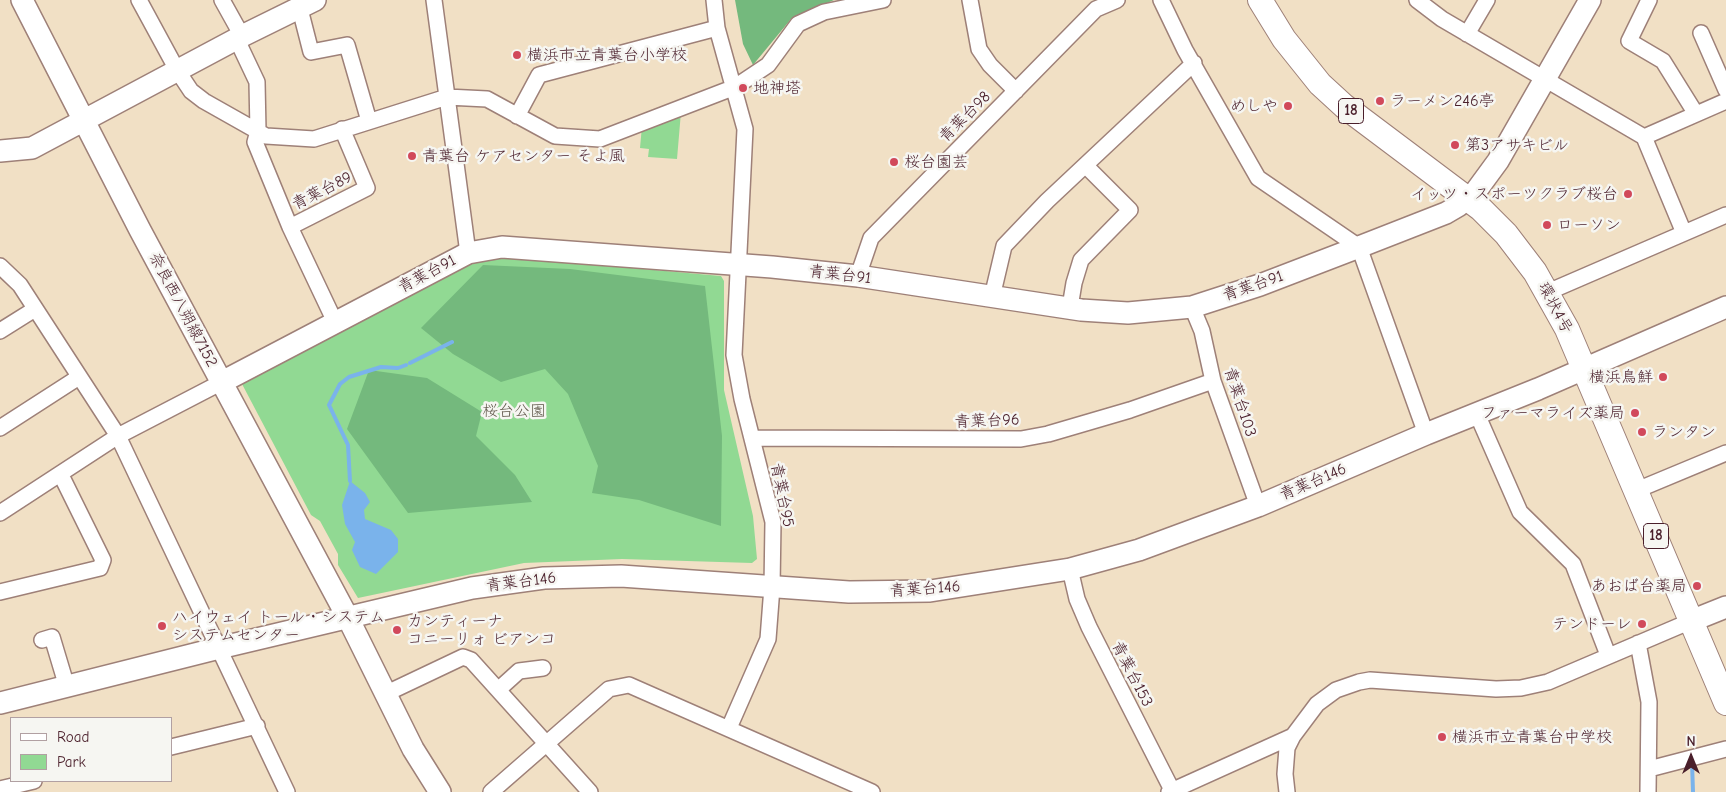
<!DOCTYPE html>
<meta charset="utf-8">
<style>
body{margin:0}
#map{position:relative;width:1726px;height:792px;overflow:hidden;background:#f1e0c5;font-family:"Comic Neue",sans-serif}
canvas{display:block}
.legend{position:absolute;left:10px;top:717px;width:162px;height:65px;box-sizing:border-box;background:#f6f6f2;border:1px solid #b1a0a2;margin:0;padding:6px 9px;list-style:none;font-size:15px;color:#4a1f2b}
.legend li{display:flex;align-items:center;gap:10px;height:25px}
.legend b{width:25px;border:1px solid #b1a0a2}
.north{position:absolute;left:1666px;top:732px;width:50px;height:50px;-webkit-text-stroke:4px #f6f6f2;paint-order:stroke;rotate:0deg;font-size:14px;font-weight:700;line-height:20px;text-align:center;color:#4a1f2b}
.north::after{content:'';display:block;margin:auto;width:18px;height:22px;background:#4a1f2b;clip-path:polygon(50% 0,100% 100%,50% 72%,0 100%)}
</style>
<div id="map">
<canvas width="1726" height="792"></canvas>
<ul class="legend">
<li><b style="height:6px;background:#fff"></b>Road</li>
<li><b style="height:14px;background:#91d993"></b>Park</li>
</ul>
<div class="north">N</div>
</div>
<script>
const c = document.querySelector('canvas').getContext('2d');
c.lineJoin = 'round';
function fill(path, color) { c.fillStyle = color; c.fill(path, 'evenodd'); }
const shape = rows => new Path2D(rows.map(r => 'M' + r).join(''));
function stroke(path, color, width, dash) { c.strokeStyle = color; c.lineWidth = width; c.lineCap = dash ? 'butt' : 'round'; c.setLineDash(dash || []); c.stroke(path); }
function drawText(font, color, halo, rows, align = 'center') {
  c.font = font + ' "Comic Neue","Klee One",sans-serif'; c.lineWidth = 5; c.setLineDash([]); c.textBaseline = 'middle'; c.strokeStyle = halo; c.fillStyle = color; for (const [text, x, y, turn = 0] of rows) {
    c.save(); c.translate(x, y); c.rotate((+turn || 0) * Math.PI / 180); c.textAlign = isNaN(turn) ? turn : align; if (halo) c.strokeText(text, 0, 0); c.fillText(text, 0, 0); c.restore();
  }
}
fill(shape([
 [681,112,677,159,648,157,649,149,640,148,642,126],
 [482,257,510,257,721,276,724,281,724,390,753,516,757,559,752,563,622,559,524,563,358,598,338,565,338,554,320,521,311,515,242,384,458,267]
]), '#91d993');
fill(shape([
 [735,0,834,0,791,19,753,65,743,44],
 [483,265,570,269,705,286,722,436,721,526,639,500,592,493,598,466,568,394,545,369,501,382,453,354,421,328],
 [369,370,427,378,482,412,476,436,515,475,532,502,408,513,347,429]
]), '#74b97d');
fill(shape([
 [350,481,365,493,370,502,364,510,365,519,391,530,398,539,398,552,376,574,360,567,352,550,355,542,345,524,342,505]
]), '#7ab3eb');
stroke(shape([
 [410,363,452,342],
 [350,481,348,445,329,405,340,384,349,377,381,367,398,368,406,365],
 [1692,762,1693,792]
]), '#7ab3eb', 4);
const street = shape([
 [139,0,177,70,191,91,204,101,266,136,314,139,447,97,487,99,555,136,600,139,735,87,768,65,798,24,824,12,883,0],
 [222,0,242,36,239,44,257,82,258,131,255,142,290,227,335,322],
 [434,0,468,253],
 [714,0,717,28,745,129,734,355,742,399,773,522,772,587,768,639,729,728],
 [970,0,979,49,990,65,1016,91],
 [1161,0,1185,50,1258,178,1359,247,1426,434],
 [1417,0,1442,19,1644,137,1684,233],
 [1649,0,1629,41,1663,61,1696,114],
 [300,9,311,52,347,45,369,121],
 [1701,33,1726,90],
 [1467,34,1487,0],
 [517,116,539,75,717,28],
 [1644,137,1726,101],
 [290,227,367,188,342,129],
 [0,266,20,285,118,436,287,792],
 [858,276,871,238,1096,9,1117,0],
 [1548,292,1726,215],
 [992,297,1004,246,1047,201,1194,63],
 [1070,307,1074,283,1081,260,1130,210,1086,166],
 [1192,307,1202,331,1213,381,1258,506],
 [0,331,35,309],
 [1477,414,1520,512,1573,564,1608,655],
 [0,428,79,377],
 [753,438,1021,439,1048,434,1130,410,1213,381],
 [1637,490,1726,453],
 [0,513,118,436,222,382],
 [1070,569,1077,599,1089,627,1172,790],
 [0,592,100,568,103,560,61,475],
 [42,640,52,637,67,687],
 [1638,643,1649,702,1648,792],
 [498,690,519,671,543,668],
 [385,694,463,657,471,660,590,792],
 [171,747,257,726],
 [1649,769,1726,749],
 [0,789,34,781],
 [491,792,609,689,629,685,872,792],
 [1169,792,1293,736],
 [1287,792,1285,774,1287,748,1293,736,1317,704,1336,690,1359,682,1370,680,1496,689,1521,688,1548,682,1691,621]
]);
const secondary = shape([
 [22,0,140,230,348,618,413,749,440,792],
 [0,151,32,148,242,36,315,0],
 [222,382,468,253,502,247,772,267,858,276,1081,310,1128,313,1192,307,1260,285,1359,247,1446,213,1458,206,1476,191,1498,161,1590,0],
 [1691,621,1726,607],
 [0,703,219,648,472,588,544,578,621,576,849,592,930,591,1070,569,1139,550,1258,506,1426,434,1538,389,1726,307]
]);
const primary = shape([
 [1260,0,1284,39,1320,84,1344,106,1481,209,1506,234,1535,272,1567,329,1726,703]
]);
stroke(street, '#9e8078', 18);
stroke(secondary, '#9e8078', 24);
stroke(primary, '#9e8078', 26);
stroke(street, '#fff', 15);
stroke(secondary, '#fff', 21);
stroke(primary, '#fff', 24);
for (const [x, y, r, color] of [
 [517,55,5,"#d1495b"],
 [743,88,5,"#d1495b"],
 [1380,101,5,"#d1495b"],
 [1288,106,5,"#d1495b"],
 [1455,145,5,"#d1495b"],
 [412,156,5,"#d1495b"],
 [894,162,5,"#d1495b"],
 [1628,194,5,"#d1495b"],
 [1547,225,5,"#d1495b"],
 [1663,377,5,"#d1495b"],
 [1635,413,5,"#d1495b"],
 [1642,432,5,"#d1495b"],
 [1697,586,5,"#d1495b"],
 [1642,624,5,"#d1495b"],
 [162,626,5,"#d1495b"],
 [397,630,5,"#d1495b"],
 [1442,737,5,"#d1495b"]
]) { const dot = new Path2D(); dot.arc(x, y, r, 0, 2 * Math.PI); c.fillStyle = color; c.fill(dot); stroke(dot, '#f6f6f2', 2); }
for (const [x, y, w] of [
 [1351,111,25],
 [1656,536,25]
]) { const box = new Path2D(); box.roundRect(x - w / 2, y - 12.5, w, 25, 4); c.fillStyle = '#f6f6f2'; c.fill(box); stroke(box, '#4a1f2b', 1); }
drawText('bold 15px', '#4a1f2b', null, [
 ["18",1351,111],
 ["18",1656,536]
]);
drawText('16px', '#4a1f2b', '#f6f6f2', [
 ["横浜市立青葉台小学校",527,55],
 ["地神塔",753,88],
 ["ラーメン246亭",1390,101],
 ["めしや",1278,106,"right"],
 ["第3アサキビル",1465,145],
 ["青葉台 ケアセンター そよ風",422,156],
 ["桜台園芸",904,162],
 ["イッツ・スポーツクラブ桜台",1618,194,"right"],
 ["ローソン",1557,225],
 ["横浜鳥鮮",1653,377,"right"],
 ["ファーマライズ薬局",1625,413,"right"],
 ["ランタン",1652,432],
 ["あおば台薬局",1687,586,"right"],
 ["ハイウェイ トール・システム",172,617],
 ["システムセンター",172,635],
 ["カンティーナ",407,621],
 ["コニーリォ ビアンコ",407,639],
 ["テンドーレ",1632,624,"right"],
 ["横浜市立青葉台中学校",1452,737]
], 'left');
drawText('16px', '#4a1f2b', '#f6f6f2', [
 ["青葉台98",965,117,-45],
 ["青葉台89",322,191,-27],
 ["青葉台91",427,274,-28],
 ["青葉台91",840,275,7],
 ["青葉台91",1253,286,-19],
 ["環状4号",1555,308,62],
 ["奈良西八朔線7152",183,310,62],
 ["青葉台103",1240,402,72],
 ["青葉台96",987,421,-2],
 ["青葉台146",1313,482,-23],
 ["青葉台95",782,495,79],
 ["青葉台146",521,582,-7],
 ["青葉台146",925,589,-4],
 ["青葉台153",1132,674,63]
]);
drawText('16px', '#5f574a', '#f6f6f2', [
 ["桜台公園",514,411]
]);
</script>
